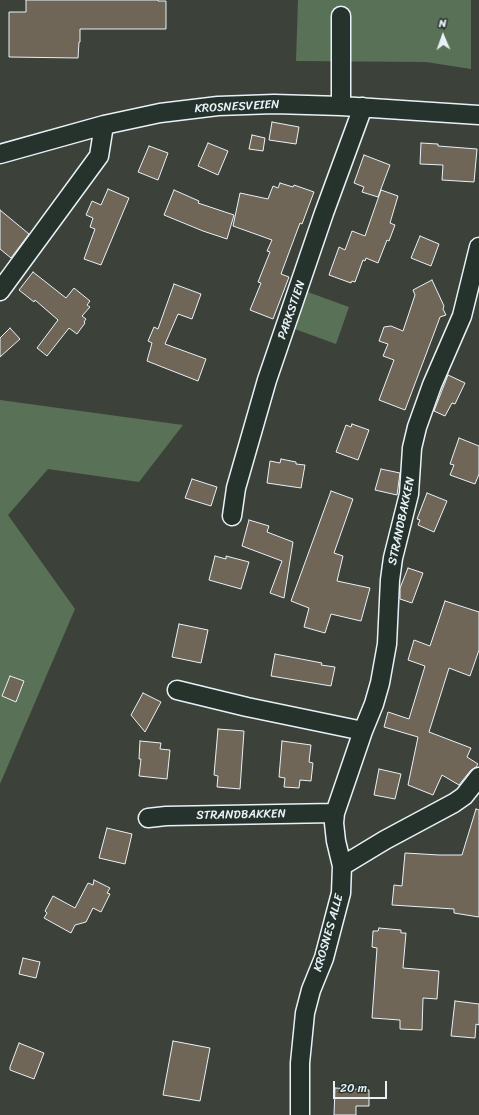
<!DOCTYPE html>
<style>
body{margin:0}
#map{position:relative;width:479px;height:1115px;overflow:hidden;background:#3c423a;font-family:Sriracha,sans-serif}
canvas{display:block}
.north{position:absolute;left:423px;top:16px;width:40px;height:40px;-webkit-text-stroke:3px #26332d;paint-order:stroke;rotate:358deg;font-size:11px;font-weight:700;line-height:16px;text-align:center;color:#e8f1f8}
.north::after{content:'';display:block;margin:auto;width:14px;height:18px;background:#e8f1f8;clip-path:polygon(50% 0,100% 100%,50% 72%,0 100%)}
.scale{position:absolute;left:333px;top:1081px;width:54px;height:18px;box-sizing:border-box;border:2px solid #e8f1f8;border-top:0;padding-left:5px;font-size:12px;line-height:14px;white-space:nowrap;color:#e8f1f8;-webkit-text-stroke:3px #26332d;paint-order:stroke}
</style>
<div id="map">
<canvas width="479" height="1115"></canvas>
<div class="north">N</div>
<div class="scale">20 m</div>
</div>
<script>
const c = document.querySelector('canvas').getContext('2d');
c.lineJoin = 'round';
function fill(path, color) { c.fillStyle = color; c.fill(path, 'evenodd'); }
const shape = rows => new Path2D(rows.map(r => 'M' + r).join(''));
function stroke(path, color, width, dash) { c.strokeStyle = color; c.lineWidth = width; c.lineCap = dash ? 'butt' : 'round'; c.setLineDash(dash || []); c.stroke(path); }
function drawText(font, color, halo, rows, align = 'center') {
  c.font = font + ' Sriracha,sans-serif'; c.lineWidth = 3.5; c.setLineDash([]); c.textBaseline = 'middle'; c.strokeStyle = halo; c.fillStyle = color; for (const [text, x, y, turn = 0] of rows) {
    c.save(); c.translate(x, y); c.rotate((+turn || 0) * Math.PI / 180); c.textAlign = isNaN(turn) ? turn : align; if (halo) c.strokeText(text, 0, 0); c.fillText(text, 0, 0); c.restore();
  }
}
fill(shape([
 [298,0,471,0,471,69,426,62,296,61],
 [305,291,349,307,336,344,292,328],
 [0,400,183,425,139,482,48,469,8,515,75,609,0,784]
]), '#597156');
const building = shape([
 [26,0,158,0,158,1,166,1,166,29,80,29,80,42,79,42,78,58,9,57,9,12,26,12,26,0],
 [272,122,299,127,296,144,269,140,272,122],
 [252,135,265,138,263,151,249,149,252,135],
 [208,143,228,151,218,175,198,166,208,143],
 [421,143,438,144,438,146,477,149,474,182,442,180,443,165,420,164,421,143],
 [149,146,168,153,158,180,138,172,149,146],
 [364,155,390,165,378,197,362,192,364,187,354,183,364,155],
 [280,183,293,187,294,185,314,192,302,224,300,223,281,274,289,277,273,319,250,310,261,283,258,282,270,252,267,251,272,240,233,226,240,193,268,199,273,186,278,188,280,183],
 [108,189,129,198,101,265,84,259,95,229,90,227,93,218,86,215,92,201,101,205,108,189],
 [174,190,199,201,198,203,234,215,227,239,203,231,164,215,174,190],
 [381,190,398,196,390,223,395,225,389,241,387,240,378,263,366,258,365,261,363,260,355,282,352,281,351,283,329,275,339,247,345,250,352,231,365,236,381,190],
 [0,210,29,234,11,258,0,249,0,210],
 [420,236,439,244,431,266,411,258,420,236],
 [33,272,66,298,74,288,90,301,87,305,90,307,82,316,86,319,84,322,85,323,77,334,69,328,47,356,37,348,58,320,35,300,34,302,19,290,33,272],
 [432,280,444,306,443,309,446,315,440,317,436,328,405,410,379,400,394,360,383,356,388,344,379,341,384,327,391,326,403,331,415,295,413,290,432,280],
 [174,284,201,294,192,319,178,314,165,344,206,359,198,381,147,361,152,343,148,341,154,327,158,329,174,284],
 [10,328,20,339,0,357,0,338,10,328],
 [448,375,465,383,455,404,452,403,445,416,434,411,448,375],
 [352,424,369,430,358,460,336,452,346,425,351,427,352,424],
 [459,438,479,446,479,474,475,484,450,475,454,465,450,464,459,438],
 [281,459,296,462,296,464,305,465,301,488,267,483,270,461,280,463,281,459],
 [381,469,400,473,397,495,375,490,381,469],
 [192,479,217,487,211,506,185,498,192,479],
 [331,491,353,499,334,553,343,556,337,581,370,588,361,621,331,614,325,633,304,627,309,608,291,601,331,491],
 [427,493,447,501,434,532,418,525,420,520,417,519,427,493],
 [249,520,269,526,267,532,293,542,284,598,270,593,282,561,242,546,249,520],
 [215,556,226,559,226,556,249,562,241,589,209,580,215,556],
 [408,568,423,573,412,603,400,599,400,588,408,568],
 [445,601,479,612,479,650,470,676,449,668,429,732,471,748,467,757,478,764,476,767,471,770,459,785,442,775,433,795,408,785,418,737,384,727,388,712,409,719,425,666,408,660,414,640,430,646,445,601],
 [179,624,208,630,201,663,172,657,179,624],
 [275,654,322,663,321,665,335,667,331,686,271,676,275,654],
 [10,676,24,681,16,702,2,696,10,676],
 [143,693,161,702,145,732,131,715,143,693],
 [218,729,244,731,240,789,217,787,218,776,214,775,218,729],
 [140,741,161,743,160,749,170,750,167,779,139,776,141,759,139,759,140,741],
 [282,741,311,745,309,762,313,763,311,781,300,780,299,788,284,787,285,778,279,777,282,741],
 [379,769,401,774,395,799,374,795,379,769],
 [476,809,479,810,479,917,454,913,454,909,392,905,394,885,402,886,405,853,439,855,462,855,476,809],
 [107,828,132,834,125,864,99,858,107,828],
 [94,880,110,888,107,893,110,894,101,912,93,908,86,922,75,925,71,933,44,918,47,913,45,911,53,896,75,908,88,883,93,885,94,880],
 [379,928,401,930,401,933,406,933,403,968,439,971,437,999,423,998,422,1030,400,1029,400,1020,372,1018,377,948,372,947,373,931,378,931,379,928],
 [23,958,40,962,36,978,19,974,23,958],
 [455,1001,479,1004,479,1025,476,1024,475,1038,451,1036,455,1001],
 [173,1041,210,1048,200,1101,163,1095,173,1041],
 [19,1043,44,1053,34,1079,10,1070,10,1067,19,1043],
 [335,1088,369,1090,369,1106,356,1106,356,1115,334,1115,335,1088]
]);
fill(building, '#706658');
stroke(building, '#e8f1f8', 1);
const minor = shape([
 [341,106,341,16],
 [0,154,104,125,160,113,218,106,274,104,341,106,479,115],
 [0,291,99,156,104,125],
 [232,516,236,488,267,380,324,213,363,107],
 [177,690,247,707,363,731],
 [148,818,166,816,335,813],
 [342,866,385,840,454,803,464,796,479,777],
 [300,1115,300,1063,305,1013,311,990,324,958,341,893,342,866,336,841,334,823,335,813,363,731,374,704,380,683,387,644,390,580,393,558,409,494,412,448,417,427,432,385,462,316,479,247]
]);
stroke(minor, '#e8f1f8', 21);
stroke(minor, '#26332d', 18);
drawText('12px', '#e8f1f8', '#26332d', [
 ["KROSNESVEIEN",237,107,-3],
 ["PARKSTIEN",292,310,-71],
 ["STRANDBAKKEN",402,521,-78],
 ["STRANDBAKKEN",241,815,-1],
 ["KROSNES ALLE",329,933,-74]
]);
</script>
